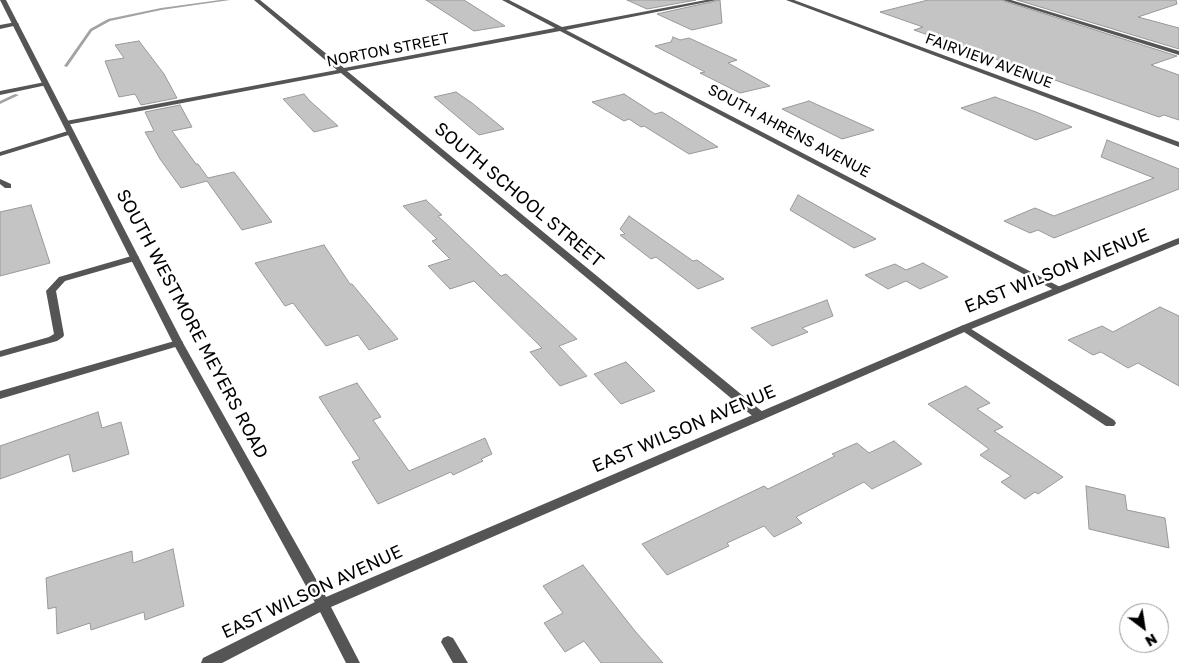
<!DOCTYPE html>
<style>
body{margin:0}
#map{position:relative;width:1179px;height:663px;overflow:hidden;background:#fff;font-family:"Golos Text",sans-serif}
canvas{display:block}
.north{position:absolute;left:1119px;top:603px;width:50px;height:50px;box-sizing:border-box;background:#fff;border:1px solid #999;border-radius:50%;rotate:149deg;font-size:14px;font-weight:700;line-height:20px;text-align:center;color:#000}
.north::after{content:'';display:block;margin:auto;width:18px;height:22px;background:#000;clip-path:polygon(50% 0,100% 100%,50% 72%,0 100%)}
</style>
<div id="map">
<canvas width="1179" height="663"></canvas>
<div class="north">N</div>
</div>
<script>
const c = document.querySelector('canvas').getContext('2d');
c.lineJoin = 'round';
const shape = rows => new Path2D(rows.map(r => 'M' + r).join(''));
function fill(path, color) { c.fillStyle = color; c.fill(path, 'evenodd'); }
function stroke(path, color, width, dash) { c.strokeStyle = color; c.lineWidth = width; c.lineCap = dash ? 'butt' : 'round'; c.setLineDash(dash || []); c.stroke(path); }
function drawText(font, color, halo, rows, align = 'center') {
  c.font = font + ' "Golos Text",sans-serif'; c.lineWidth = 5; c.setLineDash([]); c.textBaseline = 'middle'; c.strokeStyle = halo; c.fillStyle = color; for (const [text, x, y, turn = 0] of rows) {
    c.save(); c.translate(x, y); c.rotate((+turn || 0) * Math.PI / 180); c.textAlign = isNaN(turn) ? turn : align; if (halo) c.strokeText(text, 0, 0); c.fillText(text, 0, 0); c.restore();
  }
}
fill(shape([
 [220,0,230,0,161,10,110,21,92,31,67,67,64,66,90,29,108,19,161,8,220,0],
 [15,94,19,95,0,104,0,101,15,94]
]), '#a3a3a3');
const building = shape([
 [426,0,464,0,505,26,474,31,426,0],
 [627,0,696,0,647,9,627,0],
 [720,0,722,23,692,30,657,14,720,0],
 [928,0,1001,0,1177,56,1151,65,1179,75,1179,120,1164,115,1159,117,914,30,923,27,880,12,928,0],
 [1017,0,1176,0,1177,4,1138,17,1179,28,1179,49,1017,0],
 [673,37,680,40,689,38,737,60,728,63,770,86,740,93,700,73,705,72,655,46,671,42,673,37],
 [139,41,164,74,177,98,141,105,135,94,119,97,105,61,124,58,115,45,139,41],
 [456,92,472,103,504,129,479,135,434,97,456,92],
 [304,94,310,101,338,126,314,132,283,99,304,94],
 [624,94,655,114,662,112,718,147,689,154,644,126,641,127,629,119,624,121,592,102,624,94],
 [995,97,1036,112,1072,127,1036,140,961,108,995,97],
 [809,101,874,130,842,139,782,109,809,101],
 [180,105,192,127,172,131,196,164,198,164,208,178,234,172,272,222,242,230,207,181,181,188,160,159,145,132,154,131,145,112,180,105],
 [1107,140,1179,169,1179,189,1054,238,1038,230,1030,233,1004,221,1035,208,1054,216,1154,178,1101,157,1107,140],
 [798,195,876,239,854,248,790,210,798,195],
 [426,200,442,215,438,216,501,276,506,274,577,339,559,346,587,376,560,386,530,352,542,348,474,281,450,289,428,266,450,259,432,241,437,239,403,206,426,200],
 [31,205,50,263,0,276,0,212,31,205],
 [629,216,693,261,697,260,724,279,698,289,656,257,651,259,620,235,625,234,620,229,629,216],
 [324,245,350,284,352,284,398,339,369,350,358,335,326,346,293,303,285,306,255,263,324,245],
 [923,263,948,277,920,289,906,281,888,289,865,275,895,264,906,270,923,263],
 [827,300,833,316,802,328,808,332,772,346,751,328,827,300],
 [1160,307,1179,316,1179,386,1138,363,1128,368,1101,352,1093,355,1068,340,1102,326,1113,332,1160,307],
 [626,362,655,391,621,404,594,374,626,362],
 [357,383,381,417,373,420,409,471,485,438,492,454,481,459,483,461,453,475,451,472,378,504,352,462,360,459,319,397,357,383],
 [966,386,990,403,977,409,1003,427,994,431,1063,477,1038,494,1035,492,1025,499,1001,482,1011,476,980,455,989,449,928,404,966,386],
 [98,412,102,428,121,422,129,454,73,472,69,454,0,479,0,446,98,412],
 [894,441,922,464,872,489,864,482,796,517,802,523,774,537,764,526,727,543,729,546,667,575,642,544,764,486,768,489,835,456,832,454,857,443,869,453,894,441],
 [1086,486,1125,495,1127,510,1165,518,1169,548,1089,529,1086,486],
 [173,549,184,606,145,620,144,612,91,630,90,623,57,634,56,607,48,609,46,578,132,551,133,563,173,549],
 [583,565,635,631,663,663,601,663,584,641,565,652,544,623,563,613,543,586,583,565]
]);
fill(building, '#c4c4c4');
stroke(building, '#999', 1);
fill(shape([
 [45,82,48,84,47,85,0,95,0,91,45,82],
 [68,131,75,133,0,156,0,152,68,131],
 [0,179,11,184,11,188,5,188,0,184,0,179],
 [135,255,138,256,139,258,138,260,65,281,56,291,64,335,63,337,57,341,0,357,0,351,49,337,54,334,46,291,59,277,135,255]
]), '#555');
fill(shape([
 [254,0,260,0,344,68,555,28,502,0,509,0,562,27,706,0,717,0,566,30,1064,289,1062,291,1056,291,560,31,347,71,764,413,766,416,764,419,760,420,756,419,341,73,66,125,63,123,66,121,337,70,254,0],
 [786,0,794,0,1179,142,1179,147,786,0],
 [1003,0,1011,0,1179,51,1179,55,1003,0],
 [16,22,19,24,18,25,0,29,0,25,16,22],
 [965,325,1114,420,1116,423,1114,426,1106,426,961,330,960,328,961,326,965,325],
 [178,340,182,341,183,343,182,345,0,399,0,391,178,340],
 [323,598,328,600,330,604,328,608,222,663,201,663,203,658,323,598],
 [448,636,453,638,468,663,453,663,441,642,443,638,448,636]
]), '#555');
fill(shape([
 [0,0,6,0,183,343,326,597,961,326,1176,239,1179,238,1179,244,969,330,331,607,360,663,346,663,318,608,173,343,0,0]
]), '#555');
drawText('15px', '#000', '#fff', [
 ["NORTON STREET",388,50,-11],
 ["FAIRVIEW AVENUE",989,61,20],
 ["SOUTH AHRENS AVENUE",789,131,28]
]);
drawText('18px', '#000', '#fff', [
 ["SOUTH SCHOOL STREET",519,195,40],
 ["EAST WILSON AVENUE",1057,271,-22],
 ["SOUTH WESTMORE MEYERS ROAD",192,324,62],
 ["EAST WILSON AVENUE",684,429,-23],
 ["EAST WILSON AVENUE",312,592,-25]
]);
</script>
